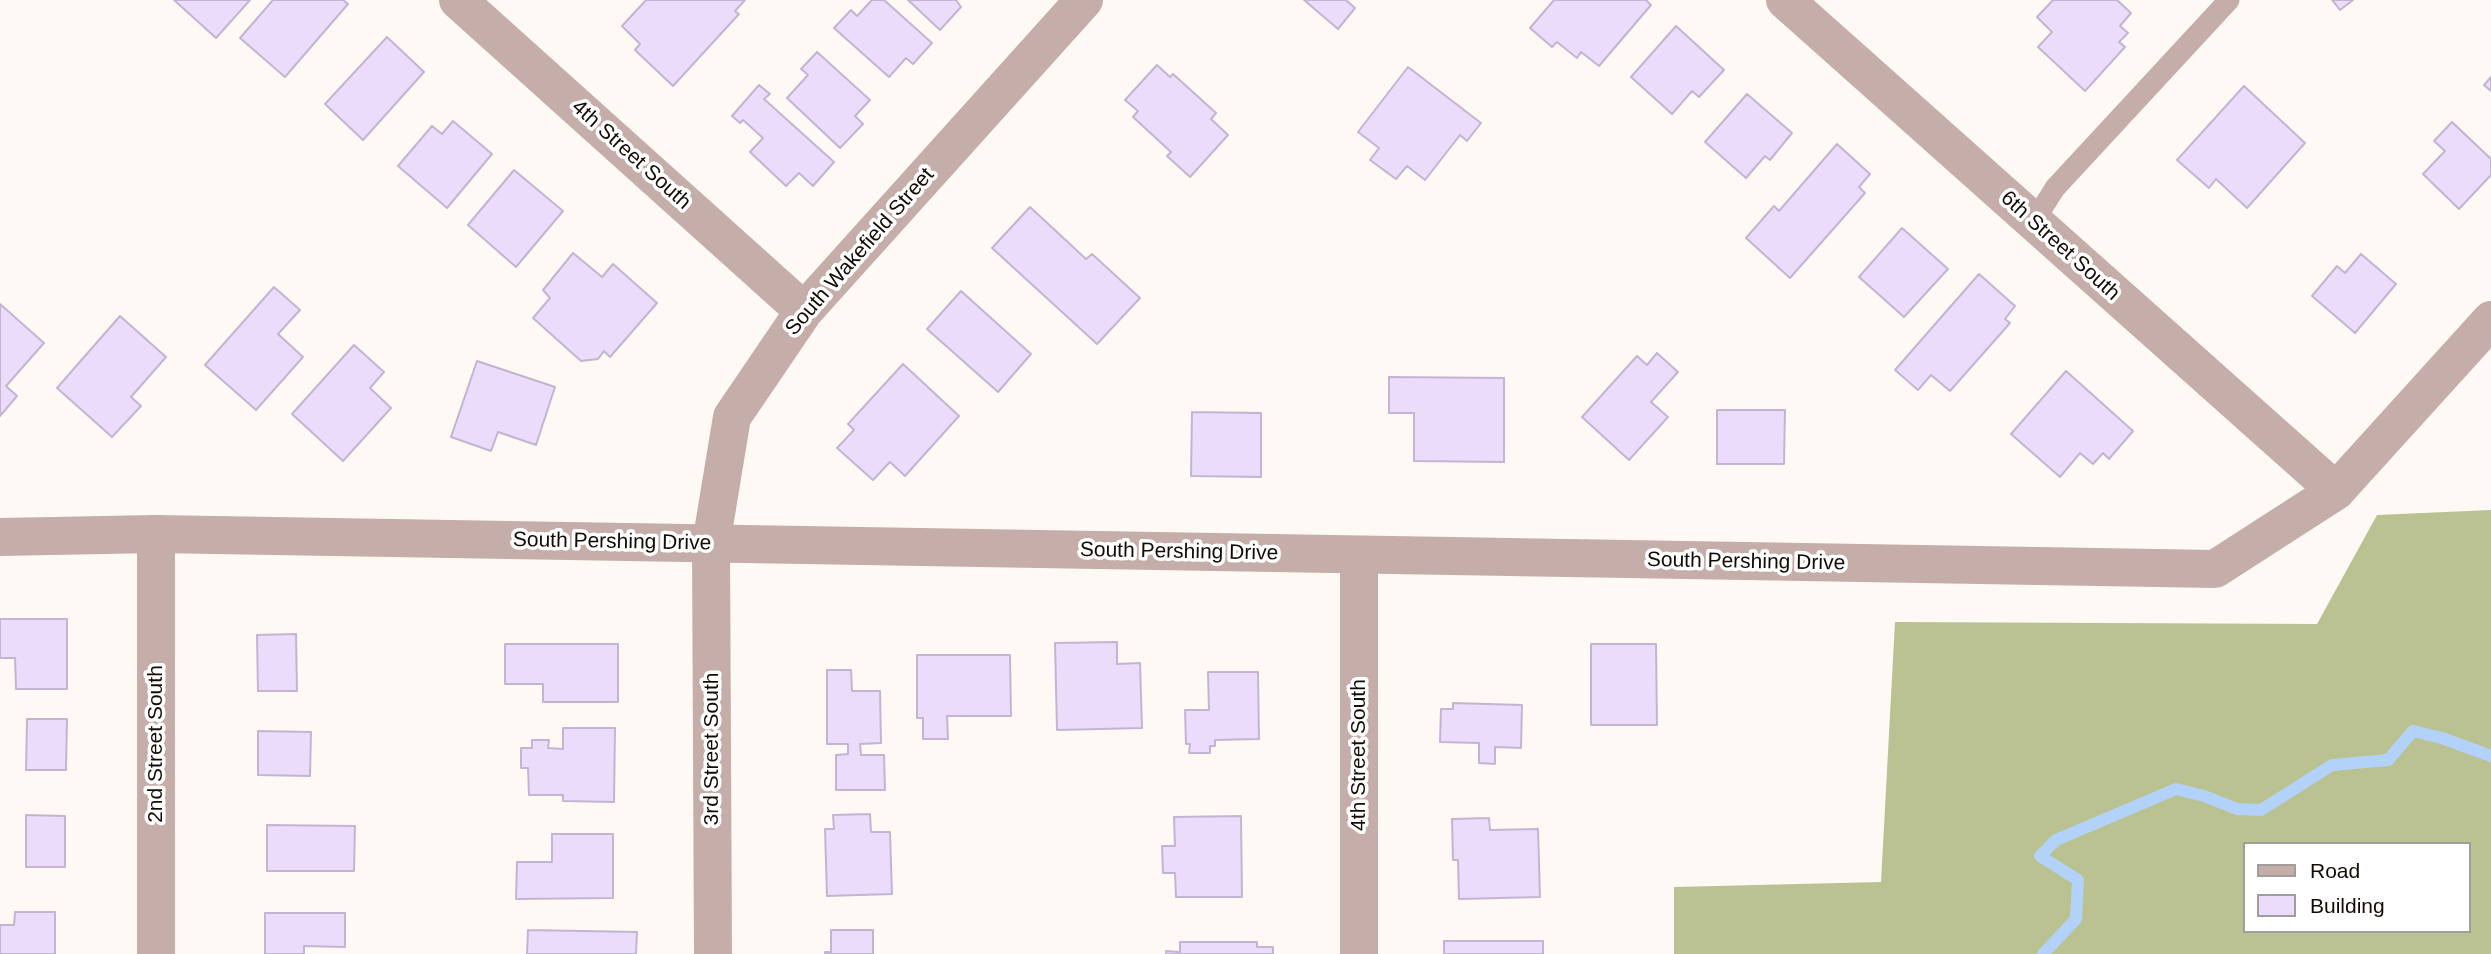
<!DOCTYPE html>
<style>
body{margin:0}
#map{position:relative;width:2491px;height:954px;overflow:hidden;background:#fef9f4;font-family:Helvetica,sans-serif}
canvas{display:block}
.legend{position:absolute;left:2243px;top:842px;width:228px;height:91px;box-sizing:border-box;background:#fff;border:2px solid #a19d9b;margin:0;padding:9px 12px;list-style:none;font-size:21px;color:#140b05}
.legend li{display:flex;align-items:center;gap:14px;height:35px}
.legend b{width:35px;border:2px solid #a19d9b}
</style>
<div id="map">
<canvas width="2491" height="954"></canvas>
<ul class="legend">
<li><b style="height:9px;background:#c5ada9"></b>Road</li>
<li><b style="height:19px;background:#eadcfa"></b>Building</li>
</ul>
</div>
<script>
const c = document.querySelector('canvas').getContext('2d');
c.lineJoin = 'round';
function fill(path, color) { c.fillStyle = color; c.fill(path, 'evenodd'); }
const shape = rows => new Path2D(rows.map(r => 'M' + r).join(''));
function stroke(path, color, width, dash) { c.strokeStyle = color; c.lineWidth = width; c.lineCap = dash ? 'butt' : 'round'; c.setLineDash(dash || []); c.stroke(path); }
function drawText(font, color, halo, rows, align = 'center') {
  c.font = font + ' Helvetica,sans-serif'; c.lineWidth = 7; c.setLineDash([]); c.textBaseline = 'middle'; c.strokeStyle = halo; c.fillStyle = color; for (const [text, x, y, turn = 0] of rows) {
    c.save(); c.translate(x, y); c.rotate((+turn || 0) * Math.PI / 180); c.textAlign = isNaN(turn) ? turn : align; if (halo) c.strokeText(text, 0, 0); c.fillText(text, 0, 0); c.restore();
  }
}
fill(shape([
 [2491,510,2491,954,1674,954,1674,887,1881,882,1895,622,2317,624,2377,515],
 [2244,844,2468,844,2468,931,2244,931]
]), '#bbc292');
stroke(shape([
 [2043,954,2076,919,2078,880,2040,856,2056,840,2176,789,2204,796,2237,809,2261,810,2332,765,2388,760,2413,731,2442,738,2491,756]
]), '#b3d2f9', 12);
const building = shape([
 [174,0,250,0,216,38,174,0],
 [273,0,343,0,348,4,285,77,240,38,273,0],
 [646,0,745,0,735,11,739,14,673,86,635,50,640,44,622,26,646,0],
 [872,0,884,0,932,43,913,64,906,58,889,77,834,28,851,10,857,16,872,0],
 [908,0,956,0,961,7,940,30,908,0],
 [1304,0,1346,0,1355,8,1338,29,1304,0],
 [1554,0,1646,0,1651,5,1599,66,1581,52,1577,58,1557,42,1552,47,1530,28,1554,0],
 [2053,0,2117,0,2131,13,2120,26,2128,33,2119,42,2125,47,2085,91,2038,47,2052,32,2037,17,2053,0],
 [2332,0,2353,0,2340,10,2332,0],
 [1676,26,1724,70,1699,97,1692,91,1672,114,1631,77,1676,26],
 [387,37,424,72,363,140,325,104,387,37],
 [817,52,870,100,855,116,863,124,840,148,787,98,808,75,801,69,817,52],
 [1157,65,1170,77,1173,74,1216,113,1211,119,1228,135,1190,177,1167,156,1171,152,1133,117,1138,111,1125,100,1157,65],
 [1408,67,1481,123,1467,141,1460,135,1425,180,1407,166,1396,179,1370,160,1379,148,1358,132,1408,67],
 [2491,77,2491,91,2484,85,2491,77],
 [759,85,770,94,764,99,834,162,813,186,799,173,786,186,750,152,763,138,743,120,740,123,732,116,759,85],
 [2244,86,2305,143,2247,208,2216,179,2209,188,2177,160,2244,86],
 [1747,94,1792,133,1770,160,1765,156,1746,178,1705,142,1747,94],
 [453,121,492,154,447,208,398,166,432,126,442,134,453,121],
 [2452,122,2491,159,2491,175,2459,209,2423,174,2445,151,2434,141,2452,122],
 [1837,144,1870,174,1859,187,1865,193,1790,278,1746,238,1774,206,1779,211,1837,144],
 [514,170,563,211,516,267,468,225,514,170],
 [1030,207,1086,259,1092,254,1140,298,1097,344,992,248,1030,207],
 [1902,228,1948,269,1904,317,1859,277,1902,228],
 [573,253,602,277,613,264,657,303,610,357,604,351,598,359,581,361,533,318,550,298,543,290,573,253],
 [2361,254,2396,284,2355,333,2312,296,2337,266,2345,273,2361,254],
 [1979,274,2015,306,2005,319,2010,323,1950,391,1931,375,1918,390,1895,370,1979,274],
 [274,287,300,310,278,334,303,357,256,410,205,365,274,287],
 [961,291,1031,354,998,392,927,329,961,291],
 [0,304,44,343,6,386,17,396,0,416,0,304],
 [120,316,166,357,131,397,141,406,112,437,57,388,120,316],
 [354,345,384,372,370,388,391,408,343,461,292,414,354,345],
 [1657,353,1678,372,1651,402,1668,417,1629,460,1582,417,1637,356,1647,365,1657,353],
 [477,361,555,387,536,445,498,432,491,451,451,437,477,361],
 [903,364,959,416,905,476,890,462,873,480,837,448,854,430,848,424,903,364],
 [2066,371,2133,431,2109,459,2103,453,2093,464,2080,453,2060,477,2011,434,2066,371],
 [1389,377,1504,378,1504,462,1414,461,1414,413,1389,413,1389,377],
 [1717,410,1785,410,1784,464,1717,464,1717,410],
 [1192,412,1261,413,1261,477,1191,476,1192,412],
 [0,619,67,619,67,689,16,689,15,658,0,658,0,619],
 [296,634,297,691,258,691,257,635,296,634],
 [1117,642,1117,664,1140,663,1142,728,1057,730,1055,643,1117,642],
 [505,644,618,644,618,702,543,702,543,684,505,684,505,644],
 [1591,644,1656,644,1657,725,1591,725,1591,644],
 [917,655,1010,655,1011,716,947,716,948,739,923,739,923,718,917,718,917,655],
 [827,670,851,670,852,691,880,691,881,743,860,744,861,755,884,755,885,790,836,790,836,755,848,754,848,744,827,744,827,670],
 [1208,672,1258,672,1259,739,1215,740,1215,746,1210,746,1210,753,1189,753,1190,744,1186,744,1185,710,1209,710,1208,672],
 [1453,703,1522,705,1521,748,1495,747,1495,764,1479,763,1479,743,1440,742,1441,709,1453,709,1453,703],
 [27,719,67,719,66,770,26,770,27,719],
 [563,728,615,728,614,802,563,801,563,795,529,795,528,768,521,768,521,748,532,748,532,740,549,740,548,748,563,749,563,728],
 [258,731,311,732,310,776,258,775,258,731],
 [870,814,871,832,890,832,892,894,827,896,825,829,834,829,833,815,870,814],
 [26,815,65,816,65,867,26,867,26,815],
 [1241,816,1242,897,1176,897,1175,873,1163,873,1162,846,1175,846,1174,817,1241,816],
 [1489,818,1490,830,1538,829,1540,897,1459,899,1458,860,1453,860,1452,819,1489,818],
 [267,825,355,826,354,871,267,871,267,825],
 [552,834,613,834,613,898,516,899,517,862,552,862,552,834],
 [15,912,55,912,55,954,0,954,0,925,14,925,15,912],
 [265,913,345,913,345,947,304,946,304,954,265,954,265,913],
 [528,930,637,932,636,954,527,954,528,930],
 [831,930,873,930,873,954,825,954,825,952,831,952,831,930],
 [1444,941,1543,941,1543,954,1444,954,1444,941],
 [1180,942,1257,942,1257,947,1273,947,1273,954,1166,954,1166,951,1180,952,1180,942]
]);
fill(building, '#eadcfa');
stroke(building, '#c3b5d2', 2);
stroke(shape([
 [2033,223,2055,188,2229,0]
]), '#c5ada9', 21);
stroke(shape([
 [458,0,804,311],
 [1785,0,2336,491],
 [156,954,156,534],
 [713,954,711,544,732,417,804,311,1084,0],
 [1359,954,1359,556]
]), '#c5ada9', 38);
stroke(shape([
 [0,537,156,534,2215,569,2336,491,2491,320]
]), '#c5ada9', 38);
drawText('21px', '#140b05', '#fff', [
 ["4th Street South",631,155,42],
 ["6th Street South",2060,246,42],
 ["South Wakefield Street",860,252,-49],
 ["South Pershing Drive",612,542,1],
 ["South Pershing Drive",1179,552,1],
 ["South Pershing Drive",1746,562,1],
 ["2nd Street South",156,744,-90],
 ["3rd Street South",712,749,-90],
 ["4th Street South",1359,755,-90]
]);
</script>
